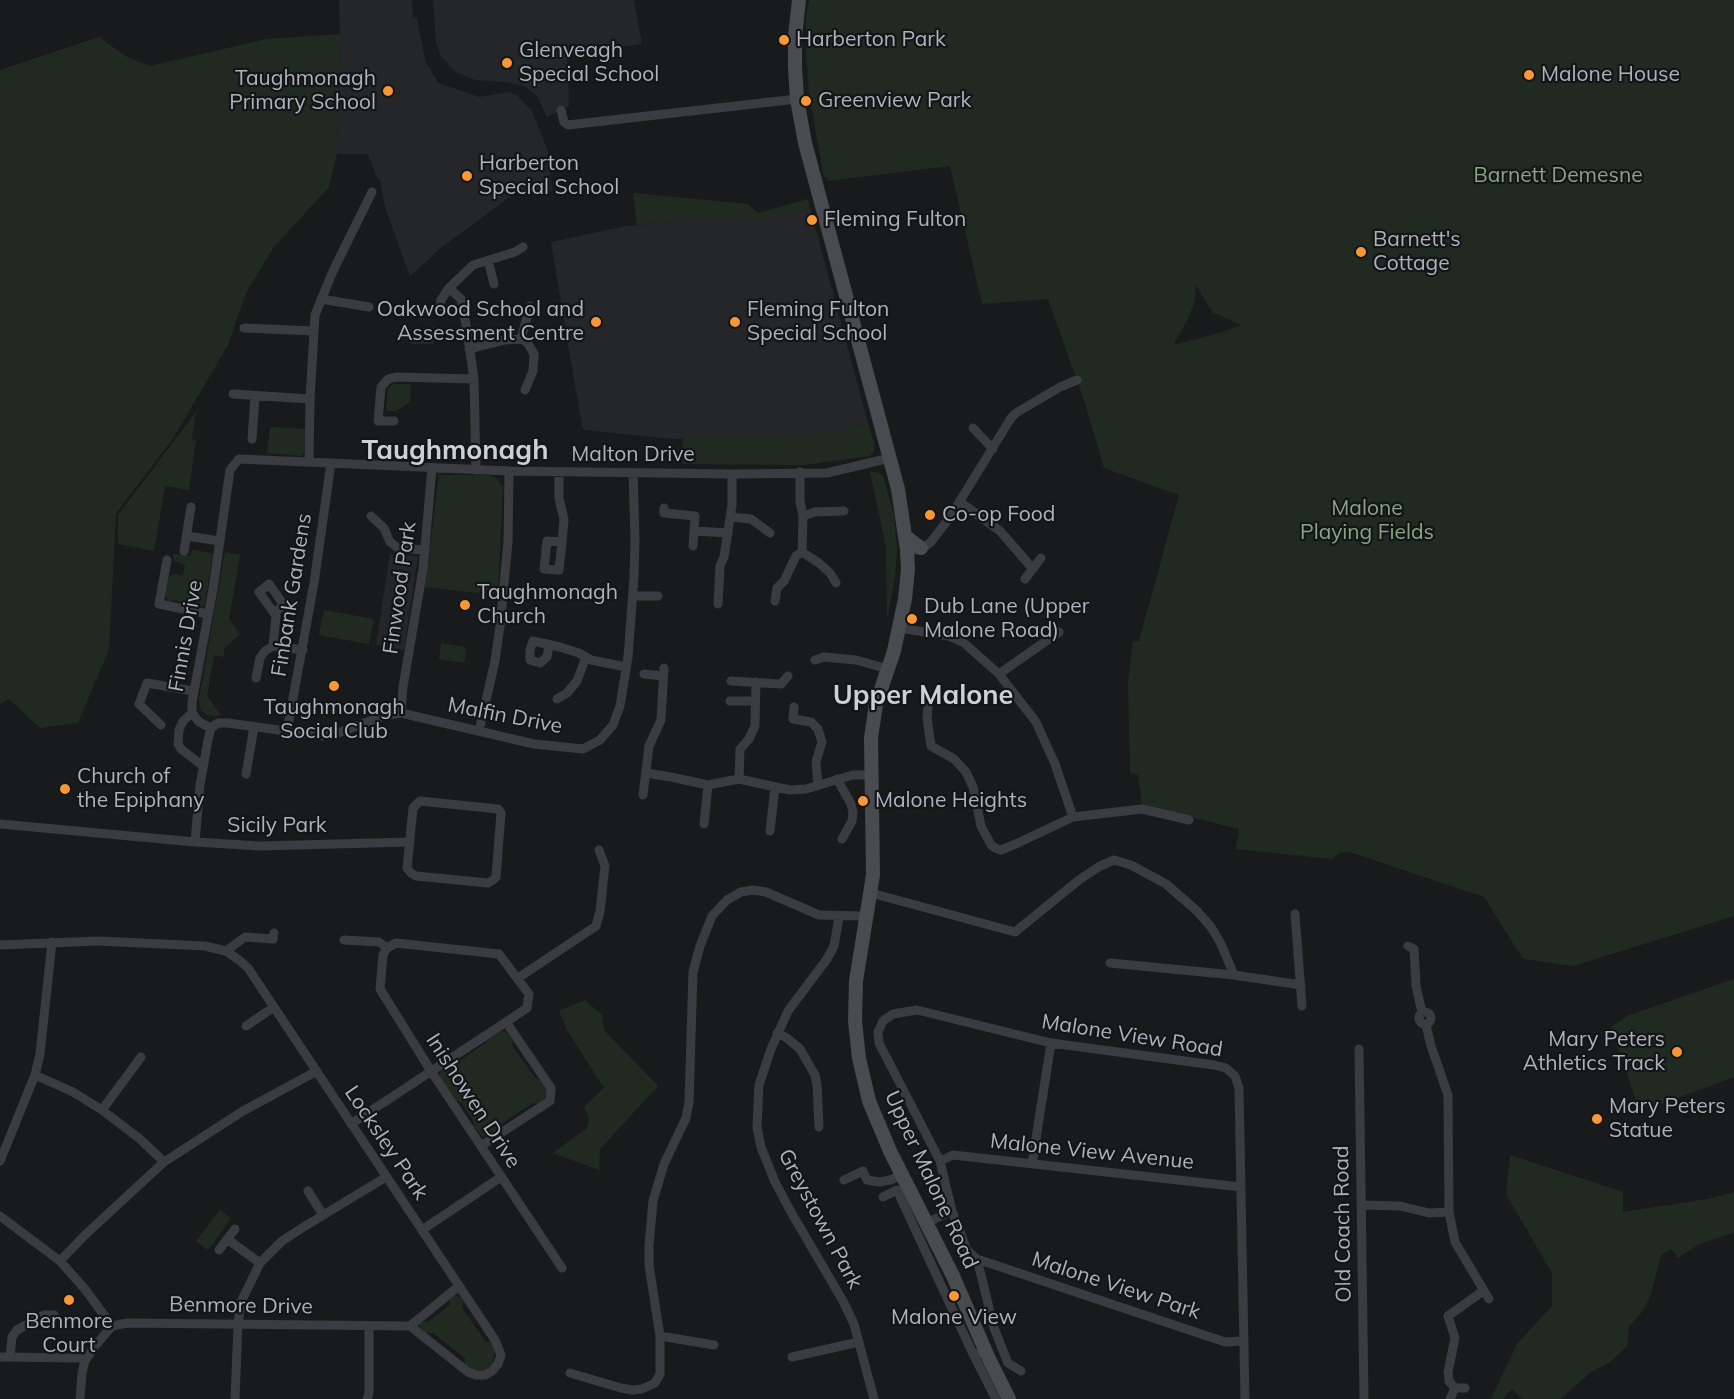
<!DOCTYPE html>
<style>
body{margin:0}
canvas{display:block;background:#191a1c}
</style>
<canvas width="1734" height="1399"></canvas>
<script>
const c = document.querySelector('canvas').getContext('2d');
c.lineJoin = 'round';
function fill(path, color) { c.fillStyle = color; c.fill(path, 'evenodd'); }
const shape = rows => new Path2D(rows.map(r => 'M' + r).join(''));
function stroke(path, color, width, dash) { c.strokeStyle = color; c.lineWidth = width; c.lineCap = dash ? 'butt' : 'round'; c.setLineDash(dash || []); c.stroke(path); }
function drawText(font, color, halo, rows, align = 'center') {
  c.font = font + ' Mulish,sans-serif'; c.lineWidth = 4.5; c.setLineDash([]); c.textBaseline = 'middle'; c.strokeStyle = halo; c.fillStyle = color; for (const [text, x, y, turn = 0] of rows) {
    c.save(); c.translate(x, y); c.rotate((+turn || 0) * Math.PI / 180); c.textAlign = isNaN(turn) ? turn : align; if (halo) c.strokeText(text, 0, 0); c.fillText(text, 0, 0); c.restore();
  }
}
fill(shape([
 [339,0,412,0,413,18,417,18,425,60,438,83,479,97,509,92,518,96,532,111,548,151,552,191,514,194,442,247,410,276,385,207,380,180,377,178,368,154,337,154,340,34],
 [433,0,634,0,642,44,567,54,569,106,547,117,537,96,525,86,505,82,475,80,454,71,441,56,436,42],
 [810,208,868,423,830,432,672,439,585,430,582,427,551,242,626,226,706,219,756,221],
 [390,554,418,556,404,650,376,645]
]), '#252629');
fill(shape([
 [809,0,1734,0,1734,916,1573,966,1523,959,1484,897,1350,852,1339,853,1332,859,1236,849,1239,829,1142,805,1138,775,1130,773,1128,682,1133,642,1139,641,1179,495,1104,468,1085,403,1048,299,982,304,950,166,827,181,827,177,824,177,809,94,806,51,806,16],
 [1196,285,1212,312,1241,325,1216,334,1173,345,1188,319,1195,301],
 [340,34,337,154,329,187,273,248,246,293,228,345,172,440,116,513,109,649,78,723,40,728,9,699,0,704,0,70,99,37,127,57,150,66,267,39],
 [633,193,748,204,758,213,808,199,810,208,756,221,706,219,637,225],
 [434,327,434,344,410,344,410,329],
 [394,384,411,384,410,402,396,411,386,411,388,388],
 [196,412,192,439,196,440,189,490,165,486,154,551,118,544,118,515],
 [868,423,874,443,874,451,870,456,803,465,682,464,683,438,830,432],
 [270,427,305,429,304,452,301,456,267,453],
 [870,471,880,473,883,476,894,515,897,548,895,576,887,620,886,547],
 [439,475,490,475,497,479,503,487,498,595,425,587],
 [192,550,213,553,205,603,203,607,173,600,169,602,165,595,169,577,173,574,183,576,185,565,174,561,173,554,191,556],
 [225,552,240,555,229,618,240,635,224,648,224,657,214,655,207,695,221,716,207,715,201,710,199,699],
 [324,610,374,619,369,644,319,635],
 [441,643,464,647,466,650,464,663,439,659],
 [1734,979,1734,1077,1658,1105,1649,1107,1638,1106,1611,1027,1627,1016],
 [585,1000,602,1015,604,1030,658,1086,600,1149,599,1170,553,1153,587,1128,589,1119,584,1107,604,1088,567,1030,559,1011],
 [498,1031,503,1031,507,1033,513,1041,512,1046,536,1079,540,1080,546,1089,547,1095,545,1099,538,1104,533,1103,501,1124,500,1129,488,1136,483,1137,473,1126,474,1122,461,1102,457,1101,440,1077,440,1072,451,1062,455,1064,486,1043,487,1039],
 [1510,1155,1623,1192,1623,1212,1708,1199,1734,1192,1734,1232,1698,1245,1677,1258,1672,1249,1661,1255,1650,1297,1642,1312,1629,1326,1627,1346,1609,1363,1591,1372,1560,1399,1522,1399,1512,1389,1503,1399,1491,1399,1517,1344,1552,1306,1552,1273,1506,1194],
 [220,1210,231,1218,208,1250,196,1241],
 [454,1296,461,1297,463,1301,462,1308,486,1342,491,1342,495,1349,493,1362,488,1368,481,1371,472,1370,465,1366,465,1358,433,1333,423,1333,419,1329,420,1323,423,1321,428,1322,450,1305,450,1298]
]), '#212a21');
stroke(shape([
 [561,110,564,122,568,125,797,99],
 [488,260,494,284],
 [449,288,461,299,467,330,474,379,476,470],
 [321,299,369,307],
 [440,306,441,300,449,288,473,265,515,252,523,247],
 [244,328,314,331],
 [521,339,530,306],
 [469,349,505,340,521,339,527,342,534,354,533,371,525,390],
 [233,394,310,399],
 [394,421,378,421,381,387,388,379,396,377,474,379],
 [973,428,993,449],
 [252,439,255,396],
 [309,462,310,399,315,315,333,271,372,192],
 [559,473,559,498,564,520,562,542,559,570,544,569,547,541,562,542],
 [960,502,1000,531,1033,569],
 [664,508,664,513,695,516,693,546],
 [371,516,384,528,390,542,398,548,425,550],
 [803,516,815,512,844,511],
 [730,517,751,519,770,533],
 [694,531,728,533],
 [187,536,219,541],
 [916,550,926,546,931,542,950,517,1011,418,1016,413,1060,387,1077,380],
 [184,551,191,507],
 [802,552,819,563,830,573,836,583],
 [167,560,159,604,208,614],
 [1025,579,1041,558],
 [634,596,658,596],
 [775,601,777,588,784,581,796,556,802,552,803,516,800,501,800,472],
 [718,604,720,566,724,557,732,505,732,474],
 [900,628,949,636,964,643,999,674,1036,722,1055,764,1073,817],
 [549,645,547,657,540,663,530,660,530,650,533,641,560,647,579,653,591,660,626,667],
 [273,646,276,616,259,592,269,584,284,605,274,613],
 [815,660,824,657,856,660,888,669],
 [644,674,663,676],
 [999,674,1059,632],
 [256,678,260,658,265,651,273,646,303,650],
 [731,681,781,684,788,676],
 [557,699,567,693,577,681,586,657],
 [730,701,755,701],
 [794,707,793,719,811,722,818,729,822,742,816,762,818,785],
 [928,707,927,718,931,746,954,759,966,772,973,787,981,826,991,845,995,848,1001,850,1018,843,1073,817,1142,809,1189,820],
 [192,713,183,721,179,730,178,744,181,749,203,766],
 [401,713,403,687,423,569,432,468],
 [161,725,139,704,147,683,193,691],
 [211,728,199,722,192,713,192,702,213,589,230,470,239,459,509,471,732,474,827,473,890,458],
 [287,731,314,583,331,463],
 [479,731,495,661,500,626,508,542,509,471],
 [646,773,671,777,708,785,739,779,790,790,806,789,853,775,871,775],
 [246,774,254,727],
 [739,779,740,749,749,739,755,726,756,682],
 [837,779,851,804,853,812,852,821,842,839],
 [643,795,649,746,661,720,664,668],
 [420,801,498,809,501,813,496,877,493,880,488,883,416,876,411,873,407,868,413,808,420,801],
 [0,824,195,842,260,846,410,842],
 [704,824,708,785],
 [770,831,775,787],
 [195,842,200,785,208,740,211,728,218,723,228,723,322,736,341,732,383,716,401,713,534,744,583,749,600,740,613,725,620,706,628,657,634,577,635,539,633,473],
 [871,893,1015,932,1079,880,1100,866,1114,860,1131,865,1166,884,1197,911,1211,927,1220,942,1234,975],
 [1295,914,1302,1006],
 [839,917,834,946,827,959,788,1011,771,1049,759,1085,757,1127,761,1147,775,1182,791,1212,843,1301,854,1324,874,1399],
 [344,940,379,942,387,948],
 [0,945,98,941,205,946,226,951,239,960,248,968,495,1340,501,1355,498,1364,492,1371,485,1375,476,1375,468,1372,410,1326,459,1286],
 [1408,946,1414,949,1416,986,1422,1012],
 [226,951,245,937,273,939,274,933],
 [1110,963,1234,975,1301,985],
 [518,978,596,926,600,911,605,866,599,850],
 '1419 1018a6 6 0 1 1 12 0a6 6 0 1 1-12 0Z',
 [506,1022,527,1008,529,994,499,954,396,943,387,948,383,955,380,989,431,1071,562,1268],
 [1426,1025,1431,1046,1448,1095,1449,1212,1455,1242,1489,1299],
 [246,1026,274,1007],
 [777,1033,787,1038,800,1049,815,1075,817,1085,819,1127],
 [1359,1049,1364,1399],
 [35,1075,73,1092,102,1110,140,1139,164,1162],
 [102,1110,141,1057],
 [351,1124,506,1022,551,1088,550,1101,481,1146],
 [0,1161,35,1075,40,1054,52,942],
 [940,1161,953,1155,1241,1187],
 [1032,1164,1051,1043],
 [844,1180,863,1171,867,1180,879,1182,890,1180,902,1175],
 [308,1191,323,1215],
 [883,1197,897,1190,974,1356,985,1350],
 [1361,1205,1400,1206,1429,1213,1449,1212],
 [0,1216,60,1261,84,1288,112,1326],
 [926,1223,952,1211],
 [422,1230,501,1177],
 [227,1239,260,1263],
 [219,1250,235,1229],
 [977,1259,1225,1342,1243,1341],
 [60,1261,85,1235,164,1162,243,1111,317,1071],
 [660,1336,714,1345],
 [974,1356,996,1399],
 [0,1357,80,1358,85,1361],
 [10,1357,12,1337,17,1330,44,1315,54,1315],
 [792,1357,859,1342],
 [1021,1371,1008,1363,994,1328,977,1259,967,1250,952,1211,940,1161,879,1043,878,1032,883,1021,893,1014,917,1010,1051,1043,1214,1065,1226,1068,1235,1076,1239,1088,1245,1399],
 [570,1373,621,1388,633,1390,642,1389,655,1383,660,1374,660,1336,649,1265,649,1246,653,1201,664,1164,686,1118,689,1102,693,972,700,946,712,916,727,900,741,892,753,890,766,892,819,915,867,916],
 [1455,1388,1449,1381,1448,1372,1455,1338,1448,1316,1483,1291],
 [80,1399,82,1373,85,1361,95,1346,112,1326,127,1323,410,1326],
 [235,1399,238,1324,241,1302,260,1263,282,1241,302,1228,386,1177],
 [367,1399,369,1393,369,1326],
 [1450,1399,1455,1388,1465,1388]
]), '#3a3c41', 9);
stroke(shape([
 [799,0,795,36,795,67,797,99,805,143,898,489,907,550,908,569,905,599,894,651,876,704,871,738,873,875,856,981,855,1021,859,1058,869,1101,890,1151,953,1276,989,1359,1009,1399],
 [905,536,921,548]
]), '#484c51', 14);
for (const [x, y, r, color] of [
 [784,40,6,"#f79736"],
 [507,63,6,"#f79736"],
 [1529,75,6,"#f79736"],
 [388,91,6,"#f79736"],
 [806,101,6,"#f79736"],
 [467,176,6,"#f79736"],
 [812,220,6,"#f79736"],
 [1361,252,6,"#f79736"],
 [596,322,6,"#f79736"],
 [735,322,6,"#f79736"],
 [930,515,6,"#f79736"],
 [465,605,6,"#f79736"],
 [912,619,6,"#f79736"],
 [334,686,6,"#f79736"],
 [65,789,6,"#f79736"],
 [863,801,6,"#f79736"],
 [1677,1052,6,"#f79736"],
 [1597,1119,6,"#f79736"],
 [954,1296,6,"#f79736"],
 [69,1300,6,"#f79736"]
]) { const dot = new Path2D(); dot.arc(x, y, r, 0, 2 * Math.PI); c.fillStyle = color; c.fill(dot); stroke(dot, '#141517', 2); }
drawText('21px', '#acb3bc', '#141517', [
 ["Harberton Park",796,40],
 ["Glenveagh",519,51],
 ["Special School",519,75],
 ["Malone House",1541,75],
 ["Taughmonagh",376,79,"right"],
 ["Primary School",376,103,"right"],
 ["Greenview Park",818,101],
 ["Harberton",479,164],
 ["Special School",479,188],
 ["Fleming Fulton",824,220],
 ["Barnett's",1373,240],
 ["Cottage",1373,264],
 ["Oakwood School and",584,310,"right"],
 ["Assessment Centre",584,334,"right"],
 ["Fleming Fulton",747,310],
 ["Special School",747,334],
 ["Co-op Food",942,515],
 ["Taughmonagh",477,593],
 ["Church",477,617],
 ["Dub Lane (Upper",924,607],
 ["Malone Road)",924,631],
 ["Taughmonagh",334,708,"center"],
 ["Social Club",334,732,"center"],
 ["Church of",77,777],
 ["the Epiphany",77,801],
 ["Malone Heights",875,801],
 ["Mary Peters",1665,1040,"right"],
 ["Athletics Track",1665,1064,"right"],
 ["Mary Peters",1609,1107],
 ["Statue",1609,1131],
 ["Malone View",954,1318,"center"],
 ["Benmore",69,1322,"center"],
 ["Court",69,1346,"center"]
], 'left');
drawText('21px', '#86a782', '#141517', [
 ["Barnett Demesne",1558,176],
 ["Malone",1367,509],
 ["Playing Fields",1367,533]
]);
drawText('21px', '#acb3bc', '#141517', [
 ["Malton Drive",633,455],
 ["Finwood Park",400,588,-82],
 ["Finbank Gardens",292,595,-81],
 ["Finnis Drive",186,636,-80],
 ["Malfin Drive",505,716,11],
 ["Sicily Park",277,826],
 ["Malone View Road",1132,1036,9],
 ["Inishowen Drive",473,1101,57],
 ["Locksley Park",386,1143,56],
 ["Malone View Avenue",1092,1152,6],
 ["Upper Malone Road",931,1180,65],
 ["Greystown Park",820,1219,62],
 ["Old Coach Road",1343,1224,-91],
 ["Malone View Park",1116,1286,18],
 ["Benmore Drive",241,1306,1]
]);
drawText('bold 27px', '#cdd1d7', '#141517', [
 ["Taughmonagh",455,451],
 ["Upper Malone",923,696]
]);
</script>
